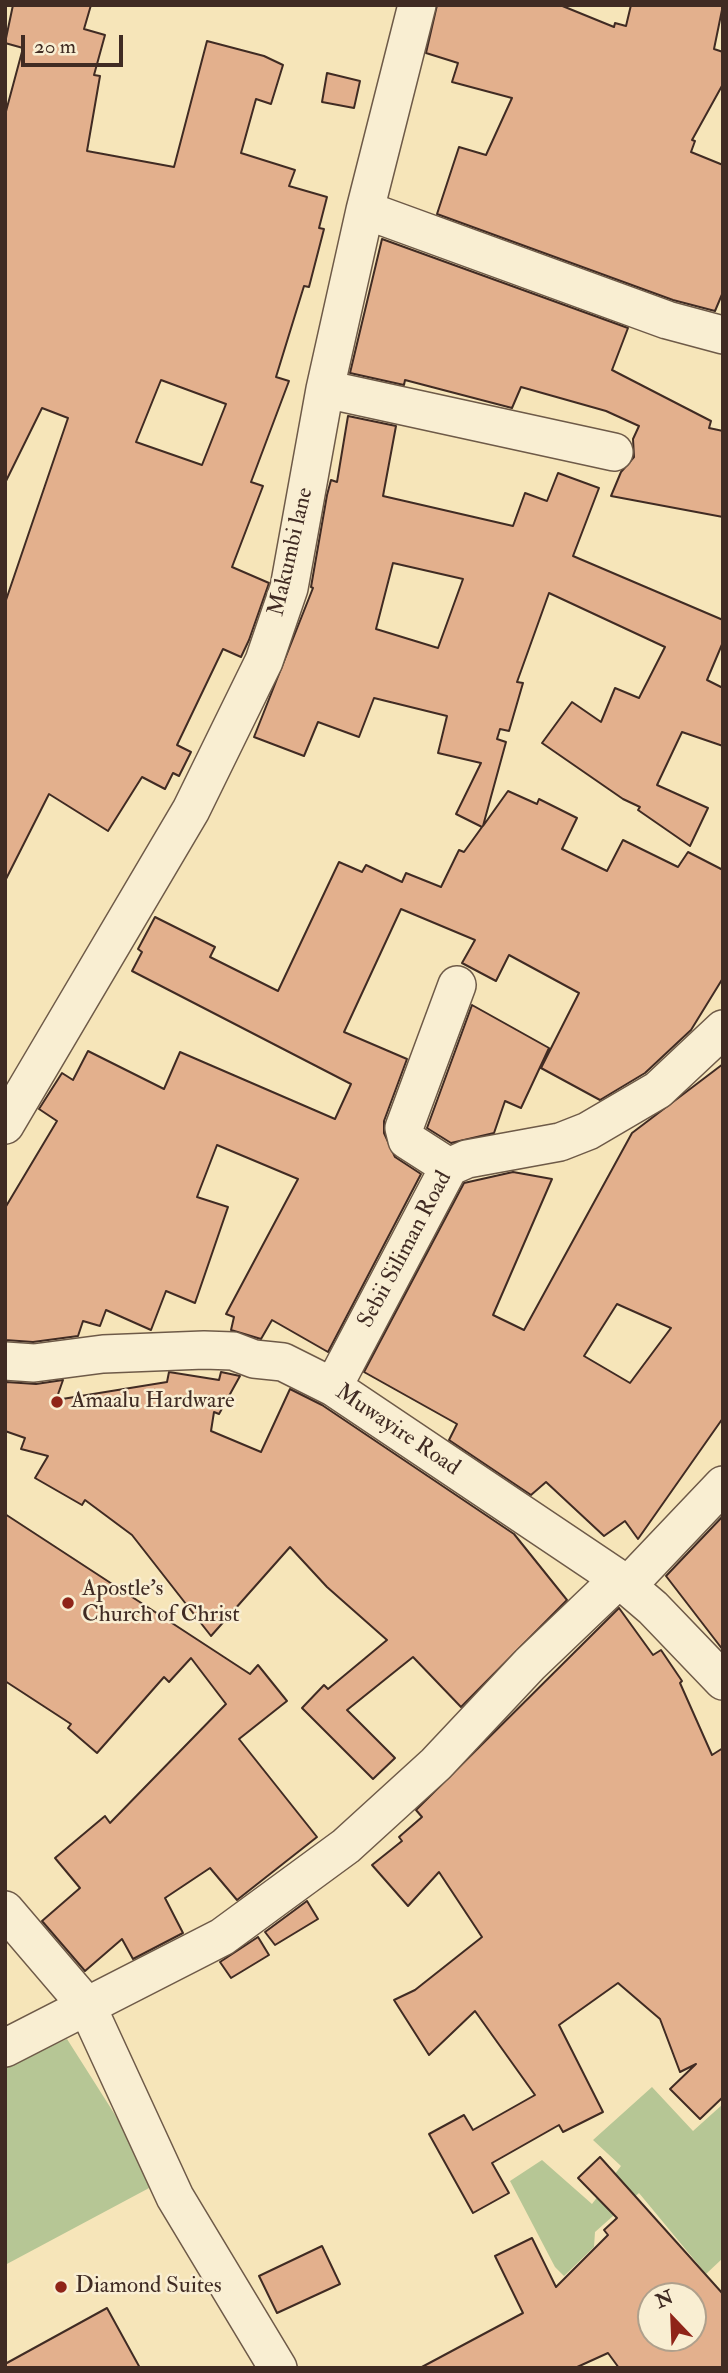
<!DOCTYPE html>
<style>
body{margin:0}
#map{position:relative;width:728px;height:2373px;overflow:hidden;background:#f6e5b9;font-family:"IM FELL Double Pica",serif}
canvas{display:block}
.frame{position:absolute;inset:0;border:7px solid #402b23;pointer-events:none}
.north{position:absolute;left:637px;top:2282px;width:70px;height:70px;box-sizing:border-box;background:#f9eed2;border:2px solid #afa08c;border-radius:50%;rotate:337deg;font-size:19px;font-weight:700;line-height:28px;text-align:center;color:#402b23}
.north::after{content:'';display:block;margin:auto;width:24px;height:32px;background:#8f2418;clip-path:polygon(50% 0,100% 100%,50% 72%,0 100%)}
.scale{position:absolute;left:21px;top:35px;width:102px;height:32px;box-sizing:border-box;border:4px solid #402b23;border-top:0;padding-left:9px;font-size:21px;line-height:24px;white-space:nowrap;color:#402b23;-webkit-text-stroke:5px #f9eed2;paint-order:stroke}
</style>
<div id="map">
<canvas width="728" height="2373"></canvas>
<div class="frame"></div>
<div class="north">N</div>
<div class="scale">20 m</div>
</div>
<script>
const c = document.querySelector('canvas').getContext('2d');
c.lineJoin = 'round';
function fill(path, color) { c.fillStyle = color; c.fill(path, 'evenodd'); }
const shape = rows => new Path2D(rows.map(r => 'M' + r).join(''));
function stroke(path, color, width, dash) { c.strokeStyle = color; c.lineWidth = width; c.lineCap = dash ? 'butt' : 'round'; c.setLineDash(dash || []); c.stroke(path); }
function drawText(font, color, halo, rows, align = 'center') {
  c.font = font + ' "IM FELL Double Pica",serif'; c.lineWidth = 5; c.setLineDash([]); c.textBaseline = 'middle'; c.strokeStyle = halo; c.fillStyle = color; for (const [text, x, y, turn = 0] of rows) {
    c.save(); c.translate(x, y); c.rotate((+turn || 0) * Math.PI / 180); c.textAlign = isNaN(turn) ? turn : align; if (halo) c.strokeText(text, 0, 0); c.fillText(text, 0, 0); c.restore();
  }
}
fill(shape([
 [67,2039,131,2140,151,2187,5,2265,5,2066],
 [652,2087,693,2131,723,2104,723,2258,706,2274,639,2193,595,2232,594,2247,564,2276,555,2267,510,2181,542,2160,592,2204,621,2166,593,2140]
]), '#b6c695');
const building = shape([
 [13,5,91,5,84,29,105,35,94,75,100,76,87,151,174,167,207,41,264,56,283,65,271,104,256,99,241,153,295,170,289,186,327,197,319,228,324,229,309,287,304,286,276,377,289,381,251,482,263,486,232,567,269,583,249,640,241,657,223,649,177,745,191,752,179,776,173,773,165,789,142,777,108,831,49,794,5,881,5,603,68,418,42,408,5,483,5,115,23,48,5,43,13,5],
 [161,380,226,404,202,465,136,442,161,380],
 [437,5,560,5,614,27,615,23,626,26,631,5,723,5,714,49,723,52,723,84,692,140,695,141,691,152,723,165,723,292,715,311,673,300,437,214,459,147,486,155,512,98,452,82,458,63,426,53,437,5],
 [327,73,360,81,354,108,322,102,327,73],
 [382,239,628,328,612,370,711,421,709,428,723,431,723,517,611,496,621,472,634,457,633,439,639,426,606,411,521,387,512,408,405,380,404,385,350,373,382,239],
 [348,416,396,426,383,496,513,526,525,493,547,501,558,473,599,488,573,556,723,620,723,642,707,680,723,688,723,746,682,732,657,785,708,808,690,846,638,810,640,807,623,799,542,743,572,702,601,722,615,688,639,698,665,647,549,593,517,682,523,683,509,731,500,729,497,739,506,742,483,826,508,791,537,804,539,799,577,818,562,849,607,871,623,840,678,867,688,852,723,870,723,978,691,1030,645,1073,600,1100,541,1068,579,993,509,955,496,981,462,963,475,940,401,909,344,1032,407,1059,384,1121,384,1133,395,1157,421,1174,328,1352,272,1320,261,1339,231,1330,234,1317,226,1314,298,1179,217,1145,197,1197,228,1207,195,1303,166,1291,151,1330,106,1310,100,1326,83,1321,78,1336,33,1342,5,1340,5,1208,57,1121,39,1109,62,1073,73,1080,88,1051,164,1089,180,1052,335,1119,351,1084,132,971,142,952,138,949,155,917,215,947,210,957,278,991,339,862,362,872,366,865,402,882,406,873,441,887,459,850,464,852,482,827,456,814,481,763,438,753,447,716,374,698,359,737,318,722,304,756,254,737,313,588,311,587,327,495,331,480,337,482,348,416],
 [393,563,463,579,438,648,376,629,393,563],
 [472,1005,549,1048,521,1108,505,1101,494,1133,451,1143,427,1128,472,1005],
 [723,1064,723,1418,638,1539,625,1521,604,1536,546,1482,531,1495,449,1440,457,1424,364,1372,464,1183,513,1172,552,1179,493,1315,524,1330,632,1133,723,1064],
 [617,1304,671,1328,630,1383,584,1356,617,1304],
 [169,1372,219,1380,221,1372,240,1376,219,1414,214,1412,211,1431,261,1452,290,1389,322,1405,514,1534,567,1600,461,1707,413,1657,347,1710,395,1758,373,1779,302,1708,324,1685,328,1689,387,1640,327,1587,290,1547,211,1636,132,1535,85,1500,82,1505,35,1478,48,1456,21,1449,25,1438,5,1431,6,1382,36,1384,63,1380,56,1400,167,1382,169,1372],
 [5,1514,250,1674,258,1665,287,1701,239,1739,317,1837,237,1900,210,1868,165,1898,183,1933,133,1959,122,1939,85,1971,42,1921,80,1888,55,1858,105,1816,110,1823,226,1704,191,1658,169,1682,164,1677,97,1753,68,1728,71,1724,5,1681,5,1514],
 [723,1516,723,1650,666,1576,723,1516],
 [619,1608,653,1655,661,1650,682,1681,680,1683,712,1755,723,1748,723,2097,700,2119,670,2089,696,2064,680,2072,660,2019,618,1983,559,2025,603,2112,563,2132,559,2125,492,2163,509,2193,473,2213,429,2134,464,2115,473,2130,535,2095,475,2011,429,2055,394,2000,415,1990,482,1937,439,1872,408,1906,372,1865,402,1841,399,1837,422,1817,416,1810,619,1608],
 [307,1901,318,1919,275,1945,265,1932,307,1901],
 [258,1937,269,1955,231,1978,220,1962,258,1937],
 [600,2157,723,2294,723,2368,619,2368,608,2353,575,2368,420,2368,523,2313,495,2256,532,2238,556,2287,608,2235,604,2230,617,2218,578,2178,600,2157],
 [651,2296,693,2296,693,2338,651,2338,651,2296],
 [322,2246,340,2284,277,2313,259,2276,322,2246],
 [107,2308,140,2368,5,2368,5,2364,107,2308]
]);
fill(building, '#e3b08d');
stroke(building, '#402b23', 2);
const street = shape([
 [365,210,667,320,723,335],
 [325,389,614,452],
 [5,1125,191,810,264,661,289,588,325,389,365,210,417,5],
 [449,1167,407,1140,404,1128,457,985],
 [5,1361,34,1363,103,1354,204,1350,233,1351,254,1359,283,1362,333,1387,619,1579,653,1608,723,1681],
 [333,1387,449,1167,467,1159,560,1142,588,1131,658,1090,723,1029],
 [627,1586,723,1485],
 [5,1910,87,2006,175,2197,278,2368],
 [5,2048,222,1937,346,1846,436,1764,530,1664,619,1579]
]);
stroke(street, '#6e5a48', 40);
stroke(street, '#f9eed2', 37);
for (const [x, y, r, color] of [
 [57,1402,7,"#8f2418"],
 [68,1603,7,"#8f2418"],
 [61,2287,7,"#8f2418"]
]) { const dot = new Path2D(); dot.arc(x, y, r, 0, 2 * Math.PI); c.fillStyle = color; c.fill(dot); stroke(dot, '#f9eed2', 2.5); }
drawText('23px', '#402b23', '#f9eed2', [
 ["Makumbi lane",292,552,-77],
 ["Sebii Siliman Road",406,1250,-62],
 ["Muwayire Road",397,1431,34]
]);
drawText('23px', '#402b23', '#f9eed2', [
 ["Amaalu Hardware",71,1402],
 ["Apostle's",82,1590],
 ["Church of Christ",82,1616],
 ["Diamond Suites",75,2287]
], 'left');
</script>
